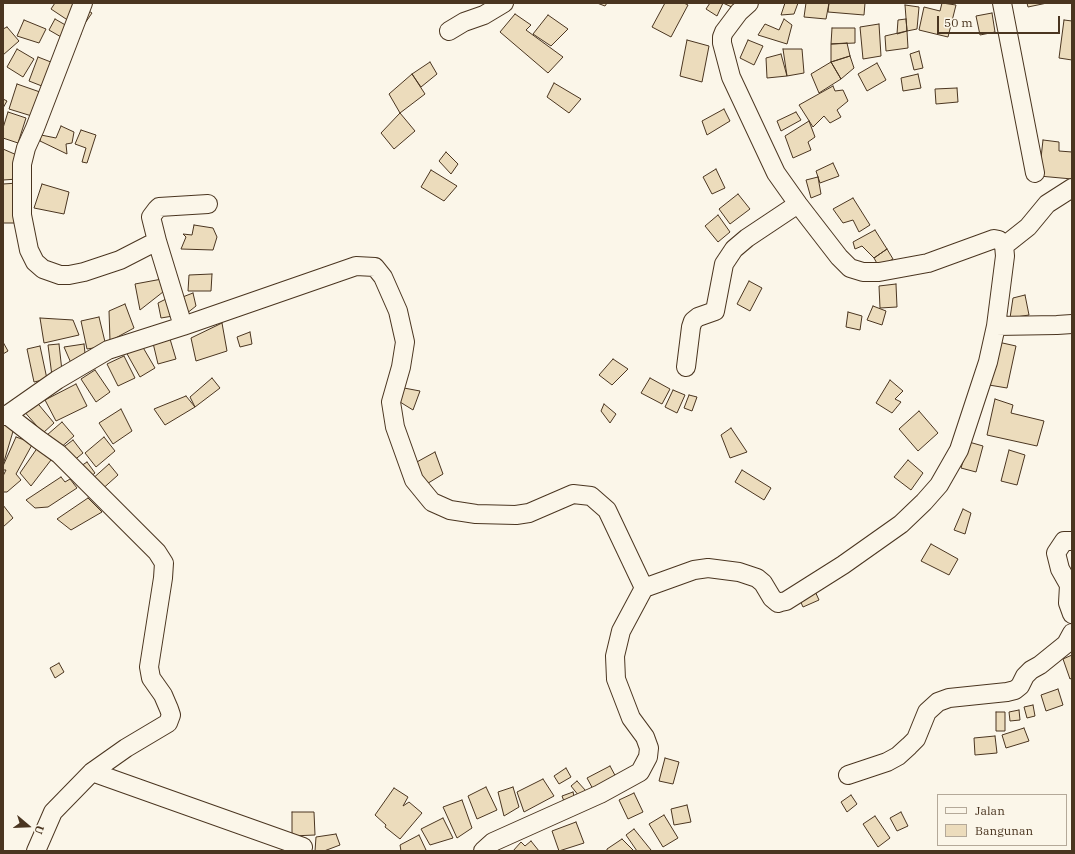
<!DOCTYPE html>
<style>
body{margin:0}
#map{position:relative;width:1075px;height:854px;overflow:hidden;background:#fbf6e9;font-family:"IBM Plex Serif",serif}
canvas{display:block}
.frame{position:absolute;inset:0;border:4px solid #4a3520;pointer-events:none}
.legend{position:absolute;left:937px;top:794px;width:130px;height:52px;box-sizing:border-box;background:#fbf6e9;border:1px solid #b4a999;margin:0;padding:5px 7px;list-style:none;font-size:12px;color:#4a3520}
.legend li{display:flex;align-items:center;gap:8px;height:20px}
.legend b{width:20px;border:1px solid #b4a999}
.north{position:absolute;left:8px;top:806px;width:40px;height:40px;-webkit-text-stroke:3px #fbf6e9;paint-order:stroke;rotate:109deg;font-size:11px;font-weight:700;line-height:16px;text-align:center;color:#4a3520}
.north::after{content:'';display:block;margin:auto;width:14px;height:18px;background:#4a3520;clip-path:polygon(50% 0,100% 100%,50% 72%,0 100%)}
.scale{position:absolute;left:937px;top:16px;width:123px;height:18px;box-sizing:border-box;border:2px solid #4a3520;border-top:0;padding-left:5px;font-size:12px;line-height:14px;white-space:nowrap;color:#4a3520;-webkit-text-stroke:3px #fbf6e9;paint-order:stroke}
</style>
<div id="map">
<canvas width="1075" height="854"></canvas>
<div class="frame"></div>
<ul class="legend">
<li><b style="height:5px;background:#fbf6e9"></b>Jalan</li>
<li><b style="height:11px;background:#ecdcbc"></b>Bangunan</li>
</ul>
<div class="north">U</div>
<div class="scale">50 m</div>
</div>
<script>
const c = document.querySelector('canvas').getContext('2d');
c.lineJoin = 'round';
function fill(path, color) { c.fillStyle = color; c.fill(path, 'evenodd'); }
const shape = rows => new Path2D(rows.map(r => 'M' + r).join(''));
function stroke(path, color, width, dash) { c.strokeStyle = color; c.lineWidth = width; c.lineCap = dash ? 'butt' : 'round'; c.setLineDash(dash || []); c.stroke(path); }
const building = shape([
 [55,3,76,3,92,13,81,29,51,9,55,3],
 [597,3,607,3,605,6,597,3],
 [665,3,684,3,688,5,671,37,652,27,665,3],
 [710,3,741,3,736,9,723,3,717,16,706,9,710,3],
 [785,3,798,3,794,14,781,15,785,3],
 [806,3,829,3,826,19,804,17,806,3],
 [829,3,865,3,864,15,828,12,829,3],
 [942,3,956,5,948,37,919,30,924,7,940,11,942,3],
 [1027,3,1047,3,1028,7,1027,3],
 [905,5,919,7,917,29,907,31,905,5],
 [992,13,995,32,980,35,976,16,992,13],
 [515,14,531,25,526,30,563,57,548,73,500,32,515,14],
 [548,15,568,29,551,46,533,34,548,15],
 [55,19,81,34,75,45,49,30,55,19],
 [784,19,792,25,787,44,758,35,765,24,779,30,784,19],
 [906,19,907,31,897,34,898,20,906,19],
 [24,20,46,29,39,43,17,36,24,20],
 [1064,20,1072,21,1072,60,1059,58,1064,20],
 [879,24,881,56,863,59,860,27,879,24],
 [7,27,19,41,3,55,3,29,7,27],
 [832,28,855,28,855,43,831,44,832,28],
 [907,31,908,48,886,51,885,36,907,31],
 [687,40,709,46,702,82,680,76,687,40],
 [748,40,763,46,754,65,740,58,748,40],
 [847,43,850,56,831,62,831,44,847,43],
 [17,49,34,59,23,77,7,67,17,49],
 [783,49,802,49,804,73,787,76,783,49],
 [919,51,923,68,914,70,910,54,919,51],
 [781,54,787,76,767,78,766,58,781,54],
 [850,56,854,68,841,79,831,62,850,56],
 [38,57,56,64,47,88,29,81,38,57],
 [430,62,437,74,421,87,412,74,430,62],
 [831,62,841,79,819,93,811,74,831,62],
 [877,63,886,80,867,91,858,74,877,63],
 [412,74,425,94,400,113,389,94,412,74],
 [918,74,921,88,903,91,901,78,918,74],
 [554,83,581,99,569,113,547,97,554,83],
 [17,84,40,92,35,117,9,109,17,84],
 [833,86,835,91,843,90,848,101,837,110,841,117,830,123,824,116,813,127,799,105,833,86],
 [957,88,958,102,936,104,935,89,957,88],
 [3,99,7,101,3,108,3,99],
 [724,109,730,121,707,135,702,121,724,109],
 [8,112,26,118,18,143,3,138,3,128,8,112],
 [796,112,801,120,781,131,777,121,796,112],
 [400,113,415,131,394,149,381,133,400,113],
 [809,121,815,137,808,142,811,150,793,158,785,136,809,121],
 [61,126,74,132,72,143,66,144,67,154,40,141,41,135,56,138,61,126],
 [81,130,96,135,87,163,82,162,86,148,75,144,81,130],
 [1043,140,1059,142,1059,151,1072,152,1072,179,1039,176,1043,140],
 [3,149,19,156,18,179,3,180,3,149],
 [446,152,458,164,451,174,439,161,446,152],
 [833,163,839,176,820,183,816,171,833,163],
 [716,169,725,188,712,194,703,177,716,169],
 [431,170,457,186,444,201,421,187,431,170],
 [818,177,821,194,811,198,806,180,818,177],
 [18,183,17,223,3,223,3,184,18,183],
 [42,184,69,192,64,214,34,208,42,184],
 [738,194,750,209,730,224,719,209,738,194],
 [853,198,870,225,859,232,853,220,843,223,833,209,853,198],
 [718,215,730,232,718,242,705,226,718,215],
 [194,225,213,228,217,237,213,250,181,249,186,237,183,234,192,235,194,225],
 [875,230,887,249,874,258,862,246,855,249,853,242,875,230],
 [887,249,893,259,879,267,874,258,887,249],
 [212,274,211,291,188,291,189,275,212,274],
 [162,279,168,288,140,310,135,284,162,279],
 [749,281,762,288,750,311,737,304,749,281],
 [896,284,897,307,880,308,879,286,896,284],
 [193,293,196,306,186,314,180,298,193,293],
 [1025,295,1029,315,1010,318,1013,298,1025,295],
 [170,297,173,316,161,318,158,303,170,297],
 [125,304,134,328,110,341,109,311,125,304],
 [873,306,886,311,882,325,867,320,873,306],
 [848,312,862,316,860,330,846,327,848,312],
 [99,317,106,346,87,349,81,321,99,317],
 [40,318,73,320,79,335,44,343,40,318],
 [222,323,227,351,196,361,191,338,222,323],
 [250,332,252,344,240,347,237,337,250,332],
 [170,339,176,359,158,364,153,343,170,339],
 [3,342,8,351,3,354,3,342],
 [998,342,1016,346,1007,388,989,385,998,342],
 [59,344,62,371,52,376,48,345,59,344],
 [84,344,85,353,71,363,64,347,84,344],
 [141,344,155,368,140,377,126,352,141,344],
 [40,346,47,379,34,382,27,349,40,346],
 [124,356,135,378,118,386,107,364,124,356],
 [613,359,628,369,612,385,599,375,613,359],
 [95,370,110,392,96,402,81,379,95,370],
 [212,378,220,388,195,407,190,397,212,378],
 [650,378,670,389,662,404,641,393,650,378],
 [890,380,903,391,895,399,901,402,892,413,876,403,890,380],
 [76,384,87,406,56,421,45,400,76,384],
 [404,388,420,391,413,410,400,402,404,388],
 [673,390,685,395,677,413,665,407,673,390],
 [689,395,697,397,692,411,684,408,689,395],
 [186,396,195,407,165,425,154,409,186,396],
 [34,399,54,423,43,433,22,409,34,399],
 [995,399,1013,405,1011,413,1044,421,1037,446,987,435,995,399],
 [604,404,616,414,610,423,601,411,604,404],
 [121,409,132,431,113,444,99,423,121,409],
 [919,411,938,433,918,451,899,429,919,411],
 [3,421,14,428,3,465,3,421],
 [62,422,74,436,59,449,47,435,62,422],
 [731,428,747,452,730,458,721,435,731,428],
 [16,437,33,443,16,474,21,480,7,492,3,492,3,476,6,470,3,470,3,466,16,437],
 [104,437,115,451,96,467,85,453,104,437],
 [73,440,83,453,72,462,61,449,73,440],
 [969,442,983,446,976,472,961,468,969,442],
 [38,447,51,460,31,486,20,473,38,447],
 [1009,450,1025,455,1017,485,1001,481,1009,450],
 [435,452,443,474,425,485,415,463,435,452],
 [908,460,923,473,911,490,894,477,908,460],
 [87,462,95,473,86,480,78,468,87,462],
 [109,464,118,475,99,492,90,481,109,464],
 [742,470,771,488,764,500,735,482,742,470],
 [61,477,65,482,70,479,77,488,48,507,35,508,26,500,61,477],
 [88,498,102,512,71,530,57,519,88,498],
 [3,505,13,518,3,527,3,505],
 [963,509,971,513,965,534,954,530,963,509],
 [931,544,958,559,949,575,921,561,931,544],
 [814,589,819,600,803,607,798,596,814,589],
 [1072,655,1072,678,1070,679,1063,659,1072,655],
 [59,663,64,672,55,678,50,668,59,663],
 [1058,689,1063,705,1046,711,1041,695,1058,689],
 [1033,705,1035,716,1027,718,1024,707,1033,705],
 [1019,710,1020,720,1010,721,1009,712,1019,710],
 [996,712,1005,712,1005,731,996,731,996,712],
 [1024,728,1029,741,1006,748,1002,735,1024,728],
 [995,736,997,753,975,755,974,738,995,736],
 [665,758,679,762,673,784,659,781,665,758],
 [610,766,617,779,594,791,587,778,610,766],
 [566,768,571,777,559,784,554,776,566,768],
 [543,779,554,796,524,812,517,792,543,779],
 [577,781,586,791,579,796,571,786,577,781],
 [486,787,497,810,477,819,468,796,486,787],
 [513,787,519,807,504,816,498,792,513,787],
 [394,788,408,797,403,806,409,802,422,813,400,839,385,827,386,825,375,815,394,788],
 [573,792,575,800,565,804,562,796,573,792],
 [634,793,643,812,628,819,619,800,634,793],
 [851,795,857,804,847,812,841,802,851,795],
 [462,800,472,828,457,838,443,807,462,800],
 [687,805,691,822,674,825,671,809,687,805],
 [292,812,314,812,315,835,292,836,292,812],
 [901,812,908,826,897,831,890,818,901,812],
 [664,815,678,838,663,847,649,824,664,815],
 [875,816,890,838,878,847,863,824,875,816],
 [443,818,453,838,430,845,421,829,443,818],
 [576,822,584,843,559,851,552,831,576,822],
 [634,829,651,850,648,851,637,851,626,835,634,829],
 [336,834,340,845,324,851,315,851,316,837,336,834],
 [419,835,426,850,424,851,401,851,400,845,419,835],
 [622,839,634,851,607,851,607,849,622,839],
 [531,841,539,851,513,851,521,842,525,846,531,841]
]);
fill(building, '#ecdcbc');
stroke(building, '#4a3520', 1);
const minor = shape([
 [83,3,35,128,26,148,22,164,22,215,29,250,35,262,43,269,60,275,69,275,84,272,120,260,157,241,183,326],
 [1002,3,1035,173],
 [449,31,464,22,484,15,504,3],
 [157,241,151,217,157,209,159,207,208,204],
 [1004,246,1028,227,1047,204,1072,188],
 [996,326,1057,325,1072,324],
 [686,367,691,327,693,321,698,317,715,311,724,264,734,249,747,238,798,204],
 [7,415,57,380,108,350,183,326,356,266,375,267,383,277,398,311,405,342,401,367,391,402,395,427,414,480,432,502,450,510,476,514,516,515,529,513,573,494,591,496,607,510,644,588],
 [3,416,7,415,38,439,59,454,157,552,164,563,163,578,149,667,151,678,163,695,169,709,171,715,168,723,126,748,92,772,53,812,36,851],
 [1072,541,1064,541,1056,553,1060,569,1069,585,1068,603,1072,614],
 [92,772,303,847],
 [848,775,887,762,898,756,909,746,916,739,927,712,938,702,949,698,1007,692,1015,690,1020,686,1025,676,1031,670,1040,665,1066,644,1072,633],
 [483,851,493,842,600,794,640,772,648,757,649,748,645,737,631,718,616,679,615,656,621,631,644,588,694,570,708,568,739,572,757,578,763,583,772,598,778,603,781,602,786,601,843,565,901,524,924,502,939,485,959,450,988,362,996,326,1005,256,1004,245,999,240,994,239,928,263,879,272,863,272,850,268,839,257,798,204,776,173,731,77,722,43,722,37,724,32,739,12,749,3]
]);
stroke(minor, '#4a3520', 20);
stroke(minor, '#fbf6e9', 18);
</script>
